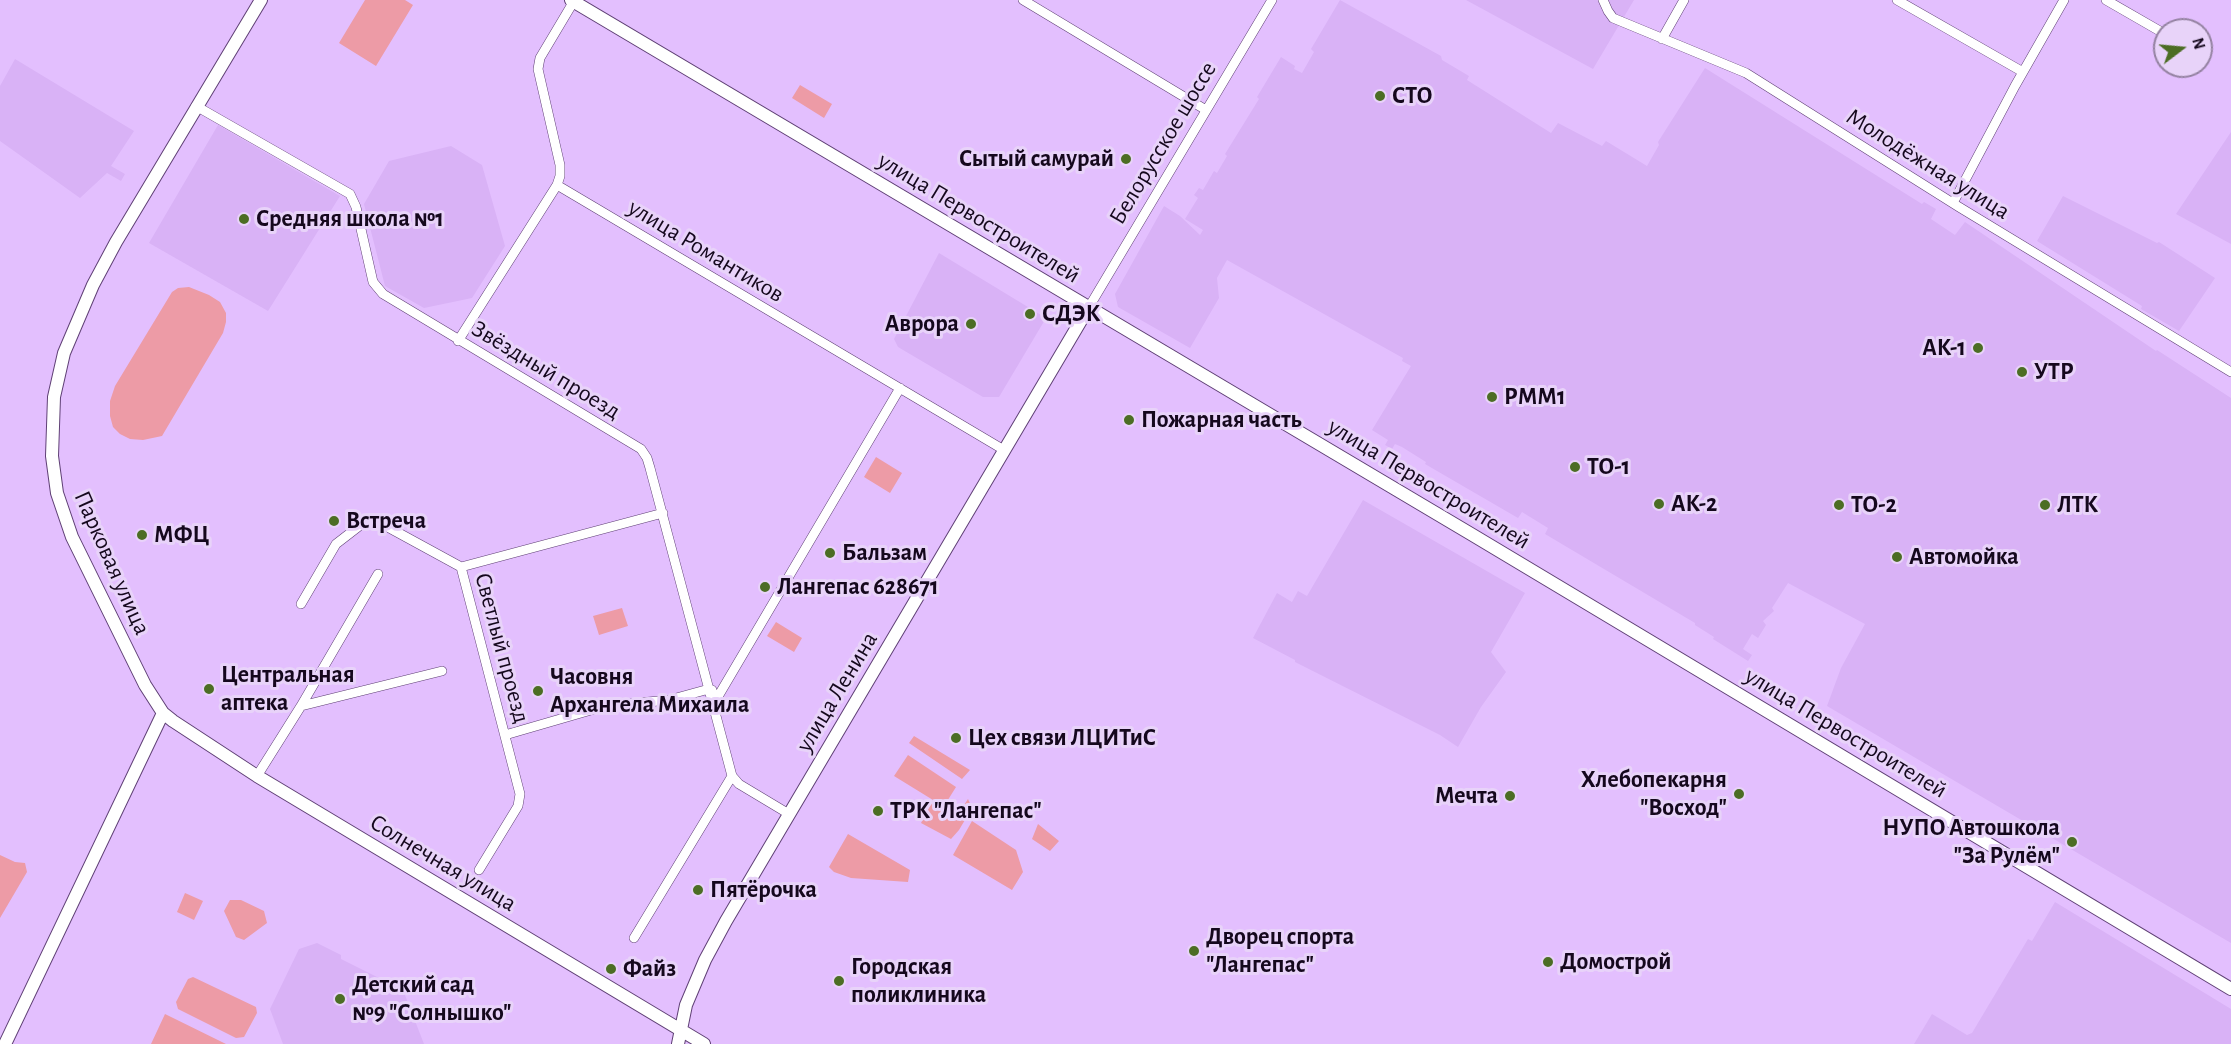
<!DOCTYPE html>
<meta charset="utf-8">
<style>
body{margin:0}
#map{position:relative;width:2231px;height:1044px;overflow:hidden;background:#e3bffe;font-family:"Alegreya Sans",sans-serif}
canvas{display:block}
.north{position:absolute;left:2153px;top:18px;width:60px;height:60px;box-sizing:border-box;background:#e8d3f9;border:2px solid #9482a1;border-radius:50%;rotate:74deg;font-size:16px;font-weight:700;line-height:24px;text-align:center;color:#15081d}
.north::after{content:'';display:block;margin:auto;width:21px;height:27px;background:#4c6d24;clip-path:polygon(50% 0,100% 100%,50% 72%,0 100%)}
</style>
<div id="map">
<canvas width="2231" height="1044"></canvas>
<div class="north">N</div>
</div>
<script>
const c = document.querySelector('canvas').getContext('2d');
c.lineJoin = 'round';
function fill(path, color) { c.fillStyle = color; c.fill(path, 'evenodd'); }
const shape = rows => new Path2D(rows.map(r => 'M' + r).join(''));
function stroke(path, color, width, dash) { c.strokeStyle = color; c.lineWidth = width; c.lineCap = dash ? 'butt' : 'round'; c.setLineDash(dash || []); c.stroke(path); }
function drawText(font, color, halo, rows, align = 'center') {
  c.font = font + ' "Alegreya Sans",sans-serif'; c.lineWidth = 6; c.setLineDash([]); c.textBaseline = 'middle'; c.strokeStyle = halo; c.fillStyle = color; for (const [text, x, y, turn = 0] of rows) {
    c.save(); c.translate(x, y); c.rotate((+turn || 0) * Math.PI / 180); c.textAlign = isNaN(turn) ? turn : align; if (halo) c.strokeText(text, 0, 0); c.fillText(text, 0, 0); c.restore();
  }
}
fill(shape([
 [1340,0,1441,56,1442,60,1469,76,1467,80,1551,133,1558,123,1602,146,1606,141,1647,166,1659,145,1658,142,1705,68,1922,204,1924,202,1936,209,1931,219,1955,235,1965,222,2156,351,2157,350,2231,398,2231,943,1827,706,1841,668,1865,624,1788,583,1772,608,1774,611,1763,621,1766,625,1758,638,1752,634,1743,649,1752,655,1748,661,1713,639,1714,637,1695,625,1695,623,1545,534,1548,528,1522,512,1518,518,1425,464,1426,462,1402,447,1395,444,1392,449,1385,445,1388,440,1372,430,1411,366,1402,361,1403,358,1227,260,1217,278,1219,298,1190,348,1118,307,1115,294,1164,206,1180,216,1200,235,1203,230,1185,219,1198,198,1194,195,1199,188,1203,190,1214,171,1217,173,1227,156,1225,154,1259,99,1257,97,1281,57,1295,66,1294,69,1302,73,1314,52,1311,49],
 [1466,0,1634,0,1593,69],
 [15,59,134,131,111,166,125,174,121,181,107,173,80,198,0,141,0,86],
 [218,125,340,196,268,311,149,243],
 [2231,132,2231,244,2176,214],
 [451,146,482,165,505,246,472,298,424,308,385,286,364,204,389,161],
 [2063,196,2157,243,2159,242,2215,278,2179,331,2141,309,2142,306,2037,241],
 [939,253,1046,318,999,397,983,397,898,347,894,339],
 [1363,500,1525,593,1491,652,1506,672,1481,707,1458,747,1440,735,1295,662,1295,660,1253,638,1277,593,1292,602,1298,591,1307,596],
 [2055,902,2231,1009,2231,1044,1914,1044,1932,1014,1967,1035,1972,1033,2028,939,2032,941],
 [317,943,341,955,341,959,403,990,424,1044,283,1044,270,1009,299,949]
]), '#d9b2f6');
fill(shape([
 [365,0,405,0,413,5,376,66,339,43],
 [800,85,832,104,824,118,792,98],
 [189,287,209,295,220,302,226,313,226,322,223,333,162,436,143,440,130,439,120,434,113,427,110,416,110,401,115,386,172,292,178,288],
 [876,457,902,473,890,493,864,477],
 [622,608,628,626,599,635,593,616],
 [776,622,802,638,794,652,767,636],
 [914,736,970,770,962,779,909,743],
 [908,755,956,787,946,803,960,811,968,799,972,808,959,830,951,839,921,823,933,800,894,776],
 [972,821,1016,850,1023,872,1012,890,953,855],
 [1038,824,1059,841,1050,851,1032,839],
 [848,834,910,870,908,882,851,878,834,872,829,867],
 [0,855,15,862,25,863,27,872,0,918],
 [185,893,203,901,194,920,177,912],
 [230,900,241,900,264,911,267,923,244,940,236,937,224,911],
 [193,977,256,1007,257,1013,244,1037,236,1038,178,1009,176,1002,188,979],
 [165,1014,226,1044,151,1044]
]), '#ed9ba6');
const minor = shape([
 [1023,0,1206,110],
 [1603,0,1608,11,1613,18,1746,73,1959,207,2231,372],
 [1897,0,2023,72],
 [2106,0,2165,34],
 [574,1,540,58,538,69,560,165,560,176,557,185,1004,450],
 [1662,39,1684,0],
 [196,106,350,194,356,207,373,282,383,294,641,449,647,458,650,468,732,776,739,784,789,814],
 [1953,203,2015,86,2064,0],
 [1089,307,1272,0],
 [458,341,557,185],
 [461,567,663,513],
 [301,604,336,544,367,520,373,519,461,567,520,794,518,806,479,870],
 [713,705,900,388],
 [301,706,378,574],
 [505,735,605,706,669,700,709,689,712,690],
 [257,776,301,706,442,671],
 [634,938,732,776]
]);
const tertiary = shape([
 [261,0,116,242,93,285,64,353,54,397,52,456,57,493,72,537,145,685,163,713,173,721,257,776,704,1044],
 [571,0,1471,534,2231,989],
 [5,1044,163,713],
 [678,1044,686,1005,705,960,726,921,1089,307]
]);
stroke(minor, '#5f4075', 10);
stroke(tertiary, '#5f4075', 14);
stroke(minor, '#fff', 9);
stroke(tertiary, '#fff', 12);
for (const [x, y, r, color] of [
 [1380,96,6,"#4c6d24"],
 [1126,159,6,"#4c6d24"],
 [244,219,6,"#4c6d24"],
 [1030,314,6,"#4c6d24"],
 [971,324,6,"#4c6d24"],
 [1978,348,6,"#4c6d24"],
 [2022,372,6,"#4c6d24"],
 [1492,397,6,"#4c6d24"],
 [1129,420,6,"#4c6d24"],
 [1575,467,6,"#4c6d24"],
 [1659,504,6,"#4c6d24"],
 [1839,505,6,"#4c6d24"],
 [2045,505,6,"#4c6d24"],
 [334,521,6,"#4c6d24"],
 [142,535,6,"#4c6d24"],
 [830,553,6,"#4c6d24"],
 [1897,557,6,"#4c6d24"],
 [765,587,6,"#4c6d24"],
 [209,689,6,"#4c6d24"],
 [538,691,6,"#4c6d24"],
 [956,738,6,"#4c6d24"],
 [1739,794,6,"#4c6d24"],
 [1510,796,6,"#4c6d24"],
 [878,811,6,"#4c6d24"],
 [2072,842,6,"#4c6d24"],
 [698,890,6,"#4c6d24"],
 [1194,951,6,"#4c6d24"],
 [1548,962,6,"#4c6d24"],
 [611,969,6,"#4c6d24"],
 [839,981,6,"#4c6d24"],
 [340,999,6,"#4c6d24"]
]) { const dot = new Path2D(); dot.arc(x, y, r, 0, 2 * Math.PI); c.fillStyle = color; c.fill(dot); stroke(dot, '#e8d3f9', 2); }
drawText('bold 24px', '#15081d', '#e8d3f9', [
 ["СТО",1392,96],
 ["Сытый самурай",1114,159,"right"],
 ["Средняя школа №1",256,219],
 ["СДЭК",1042,314],
 ["Аврора",959,324,"right"],
 ["АК-1",1966,348,"right"],
 ["УТР",2034,372],
 ["РММ1",1504,397],
 ["Пожарная часть",1141,420],
 ["ТО-1",1587,467],
 ["АК-2",1671,504],
 ["ТО-2",1851,505],
 ["ЛТК",2057,505],
 ["Встреча",346,521],
 ["МФЦ",154,535],
 ["Бальзам",842,553],
 ["Автомойка",1909,557],
 ["Лангепас 628671",777,587],
 ["Центральная",221,675],
 ["аптека",221,703],
 ["Часовня",550,677],
 ["Архангела Михаила",550,705],
 ["Цех связи ЛЦИТиС",968,738],
 ["Хлебопекарня",1727,780,"right"],
 ["\"Восход\"",1727,808,"right"],
 ["Мечта",1498,796,"right"],
 ["ТРК \"Лангепас\"",890,811],
 ["НУПО Автошкола",2060,828,"right"],
 ["\"За Рулём\"",2060,856,"right"],
 ["Пятёрочка",710,890],
 ["Дворец спорта",1206,937],
 ["\"Лангепас\"",1206,965],
 ["Домострой",1560,962],
 ["Городская",851,967],
 ["поликлиника",851,995],
 ["Файз",623,969],
 ["Детский сад",352,985],
 ["№9 \"Солнышко\"",352,1013]
], 'left');
drawText('24px', '#15081d', '#e8d3f9', [
 ["Белорусское шоссе",1163,143,-59],
 ["Молодёжная улица",1928,164,32],
 ["улица Первостроителей",979,218,31],
 ["улица Романтиков",706,251,31],
 ["Звёздный проезд",546,370,31],
 ["улица Первостроителей",1429,484,31],
 ["Парковая улица",112,563,66],
 ["Светлый проезд",502,648,75],
 ["улица Ленина",837,692,-59],
 ["улица Первостроителей",1846,733,31],
 ["Солнечная улица",443,863,31]
]);
</script>
